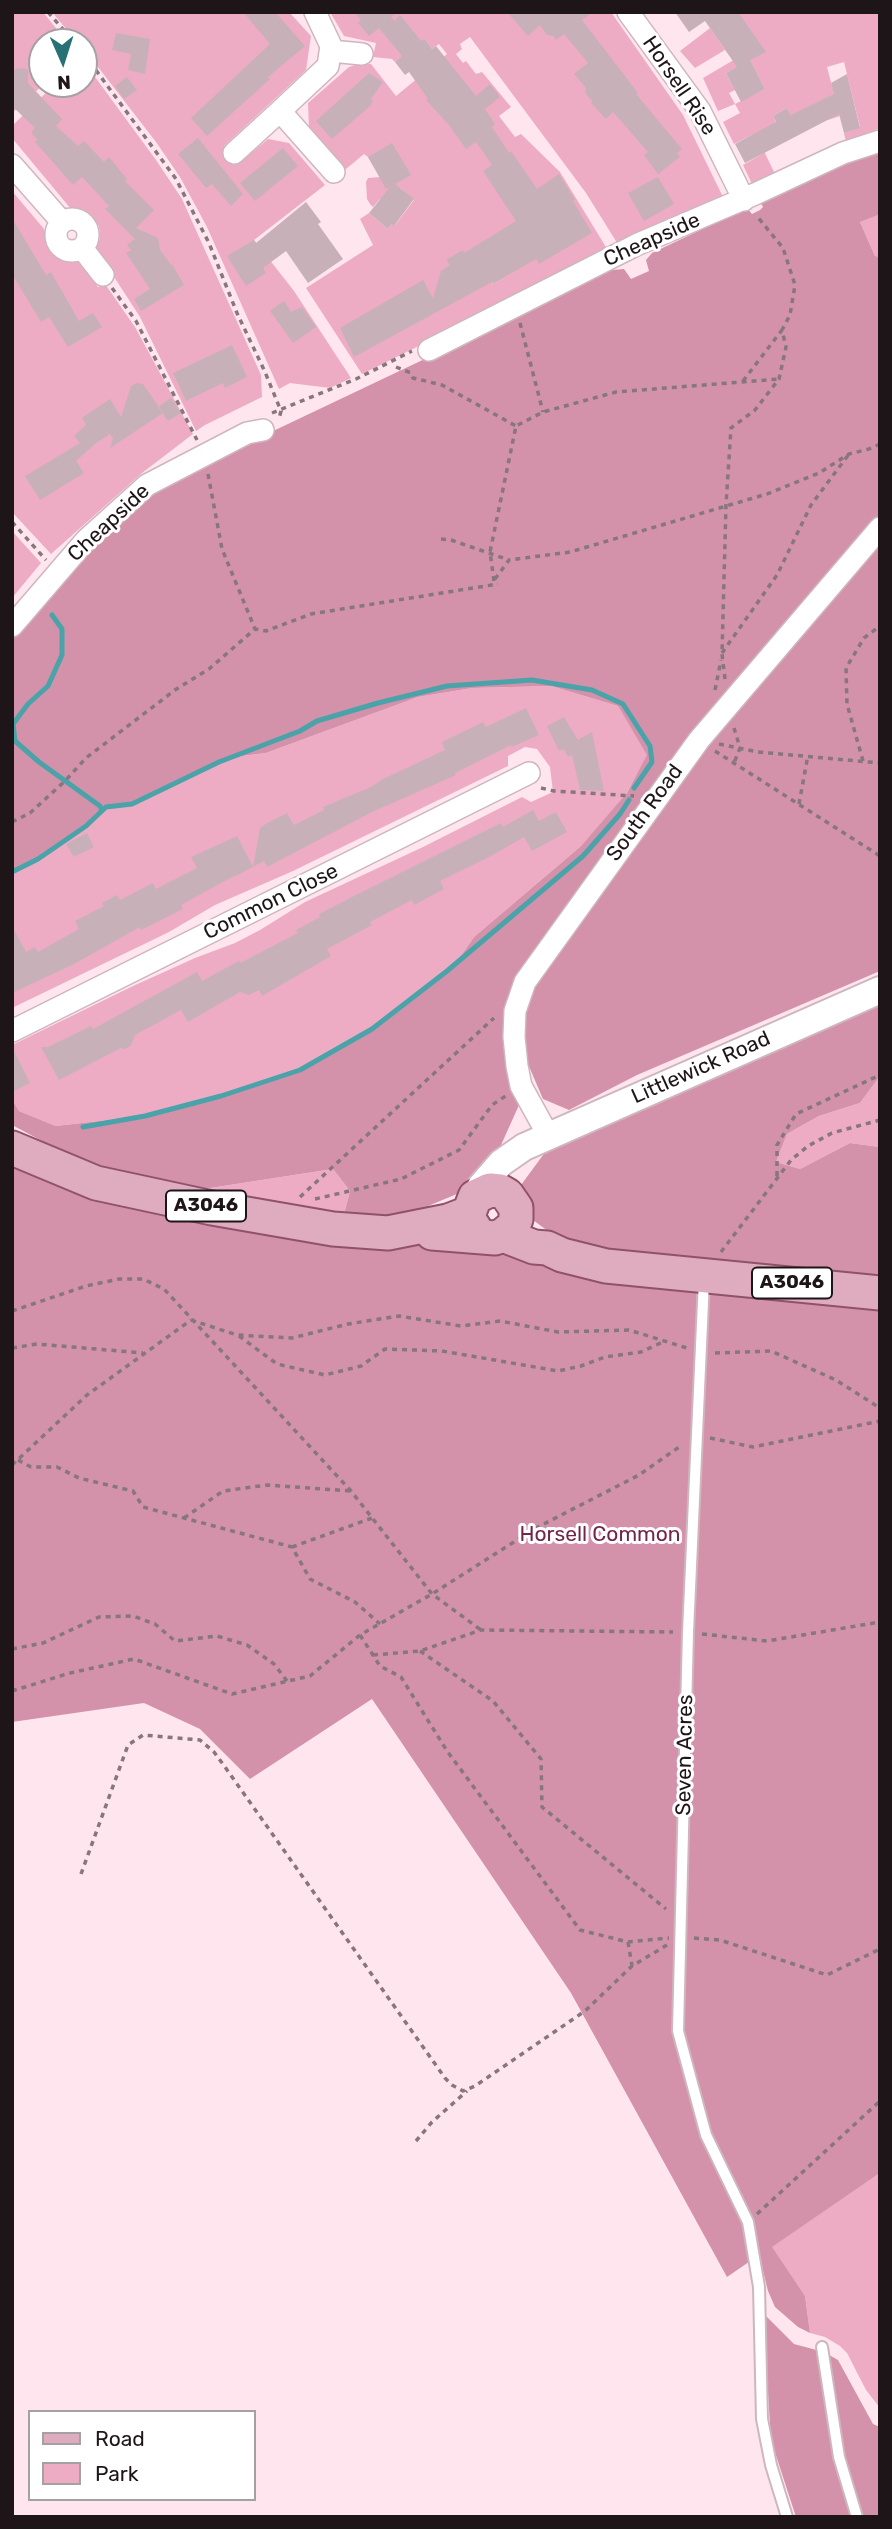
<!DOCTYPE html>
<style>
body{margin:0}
#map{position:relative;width:892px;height:2529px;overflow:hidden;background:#ffe5ee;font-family:Rubik,sans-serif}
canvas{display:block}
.frame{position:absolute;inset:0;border:14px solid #1e1518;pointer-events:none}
.legend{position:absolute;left:28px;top:2410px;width:228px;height:91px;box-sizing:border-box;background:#fff;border:2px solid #a5a1a3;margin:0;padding:9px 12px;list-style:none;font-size:21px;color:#1e1518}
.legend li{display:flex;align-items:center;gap:14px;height:35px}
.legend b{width:35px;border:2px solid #a5a1a3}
.north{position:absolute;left:28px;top:28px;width:70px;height:70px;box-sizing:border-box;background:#fff;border:2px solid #a5a1a3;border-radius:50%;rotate:177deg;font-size:19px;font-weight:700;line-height:28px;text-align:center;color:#1e1518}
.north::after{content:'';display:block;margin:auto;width:24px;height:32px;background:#277176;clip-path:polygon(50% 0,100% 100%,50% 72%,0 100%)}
</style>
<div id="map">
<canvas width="892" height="2529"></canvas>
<div class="frame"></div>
<ul class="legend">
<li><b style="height:9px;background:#dfabbf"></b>Road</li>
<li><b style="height:19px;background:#eeacc4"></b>Park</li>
</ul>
<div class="north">N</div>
</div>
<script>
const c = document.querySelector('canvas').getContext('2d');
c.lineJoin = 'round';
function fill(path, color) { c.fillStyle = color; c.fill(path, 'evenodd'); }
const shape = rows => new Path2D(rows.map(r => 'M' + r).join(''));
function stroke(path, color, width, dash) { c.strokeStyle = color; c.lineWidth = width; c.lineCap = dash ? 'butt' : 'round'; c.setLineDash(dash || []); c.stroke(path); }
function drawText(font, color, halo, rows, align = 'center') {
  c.font = font + ' Rubik,sans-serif'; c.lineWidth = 6; c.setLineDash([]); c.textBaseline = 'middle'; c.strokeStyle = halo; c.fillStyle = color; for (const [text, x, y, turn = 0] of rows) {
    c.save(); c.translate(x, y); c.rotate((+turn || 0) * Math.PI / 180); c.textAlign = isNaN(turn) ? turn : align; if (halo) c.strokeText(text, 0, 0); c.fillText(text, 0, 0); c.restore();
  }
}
fill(shape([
 [12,12,43,12,67,42,42,42,42,84,44,84,12,113],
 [52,12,289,12,311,36,306,70,224,146,238,164,268,139,289,143,325,185,254,240,294,291,351,378,330,388,290,383,279,389,207,227,180,177,156,142,91,58,92,46,84,45,84,42,77,42],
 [330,12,611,12,683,115,724,199,619,246,586,193,470,37,460,44,462,49,456,54,463,63,466,61,476,74,482,72,511,107,499,116,515,137,521,134,560,172,609,252,362,374,306,288,373,245,360,219,369,213,388,229,392,224,395,225,414,200,400,188,382,201,380,199,373,207,370,204,367,199,366,182,368,178,380,177,368,157,364,154,346,169,309,128,308,103,349,67,358,64,371,64,396,96,447,54,439,44,432,49,425,39,395,62,392,59,373,57,376,43,344,36],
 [475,254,518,269,493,284],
 [734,12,880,12,880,128,846,142,844,133,860,127,844,62,827,67,840,116,828,120,795,122,787,108,773,116,776,123,759,141,775,174,752,184,743,165,762,154,752,135,734,144,723,122,740,113,735,104,718,111,703,78,754,48],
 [750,61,765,89,735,104,729,93,735,90,726,73],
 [710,28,725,50,695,68,680,51],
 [84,62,156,160,182,199,261,375,262,397,205,425,196,431,140,317,96,249,100,238,99,226,85,212,71,209,12,138,12,126,55,84,84,84],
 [12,191,44,229,49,246,57,255,66,259,79,259,98,287,105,284,135,327,193,434,142,473,51,554,12,512],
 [877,214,880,214,880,257,875,256,860,222],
 [12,531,41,563,12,598],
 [551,686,618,706,648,755,624,798,581,846,474,937,456,963,370,1030,300,1070,223,1096,142,1116,56,1126,19,1111,12,1099,12,1045,133,986,195,958,235,943,260,930,305,902,423,847,522,797,531,802,553,792,550,767,537,749,525,747,508,756,508,766,293,871,215,905,169,932,12,1008,12,872,38,859,86,826,106,807,132,803,234,757,266,753,418,697,472,688],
 [880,1076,880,1147,850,1143,800,1169,776,1162,787,1134,819,1116,860,1103],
 [333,1169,350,1191,343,1218,198,1190],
 [880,2173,880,2408,866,2390,847,2353,840,2346,825,2337,810,2333,805,2296,771,2247]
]), '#eeacc4');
fill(shape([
 [880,146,880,214,860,222,875,256,880,257,880,971,637,1075,569,1110,543,1099,522,1050,504,1050,519,1105,497,1154,464,1191,397,1219,343,1218,350,1191,333,1169,191,1191,139,1181,44,1142,12,1125,12,1099,19,1111,56,1126,142,1116,223,1096,300,1070,370,1030,456,963,474,937,581,846,627,793,647,755,618,706,551,686,472,688,418,697,266,753,234,757,132,804,106,807,86,826,38,859,12,872,12,638,87,547,149,490,612,270,624,269,631,279,649,271,646,260,652,253,747,208,752,214,760,210,763,207,761,203],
 [880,1004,880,1076,860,1103,819,1116,787,1134,776,1162,800,1169,850,1143,880,1147,880,2173,772,2247,805,2296,810,2333,798,2327,775,2307,768,2291,759,2255,727,2277,571,1993,372,1699,250,1779,200,1729,144,1703,12,1722,12,1159,203,1220,551,1259,564,1243,533,1220,521,1185,546,1151],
 [763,2313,794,2344,824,2352,838,2360,873,2424,880,2427,880,2517,796,2517,771,2440]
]), '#d492aa');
stroke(shape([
 [52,615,62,629,62,655,48,686,28,704,13,724,15,741,39,762,100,806,102,810],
 [12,872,38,859,86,826,106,807,132,804,219,762,300,731,317,721,378,703,447,686,532,680,592,690,623,704,650,746,652,762,634,788],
 [83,1127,145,1116,221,1096,300,1070,372,1029,447,971,583,856,620,814,629,800]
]), '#49a3a9', 5);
fill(shape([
 [243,12,275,12,305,46,268,77,270,79,207,136,191,118,270,44],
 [354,12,397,12,391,17,394,21,400,15,421,41,425,39,432,49,436,46,476,96,490,84,500,97,485,109,495,124,492,127,509,153,511,151,537,189,559,174,575,200,573,201,592,233,539,264,536,259,493,284,492,282,354,357,340,328,423,280,433,298,441,271,450,265,446,260,463,250,464,253,516,221,483,171,492,165,476,142,466,149,449,125,426,100,428,99,409,72,405,75,395,62,402,56,379,28,369,36,358,23,361,20],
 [507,12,593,12,582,20,638,93,636,94,682,149,677,153,680,157,658,174,644,155,648,152,613,112,606,119,591,103,593,102,585,93,586,88,574,74,588,63,564,34,556,40,553,36,547,35,540,25,528,36],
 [675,12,738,12,766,52,750,60,765,89,741,102,726,73,737,67,705,21,689,32],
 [116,33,150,39,145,74,128,70,131,54,112,50],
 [17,68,28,69,28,83,62,119,56,126,78,146,84,141,104,162,109,157,127,179,125,181,154,210,136,228,158,238,160,250,171,265,172,264,184,285,141,311,134,299,150,289,126,253,131,250,127,245,135,239,105,209,109,206,82,177,73,185,35,142,38,140,31,133,35,128,12,106,12,73],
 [369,73,383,82,371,99,373,101,370,106,332,139,316,121],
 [847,74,860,128,844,133,839,114,745,163,735,144,776,122,773,116,787,108,791,115,834,94,831,83],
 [127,77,137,90,124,99,115,86],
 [198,138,243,194,231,206,212,184,206,188,178,154],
 [392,143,411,175,395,184,414,199,394,226,392,224,388,229,369,213,390,187,386,189,368,157],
 [283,148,298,166,255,201,240,183],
 [658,177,674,204,644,221,628,193],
 [306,202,321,222,318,224,343,259,308,283,286,251,263,268,266,273,246,286,227,256,254,240,256,243],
 [12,218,46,275,51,272,79,321,93,313,102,327,68,347,49,317,41,322,12,274],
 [284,301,291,312,302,307,316,327,293,343,270,311],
 [232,345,247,377,225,388,223,383,186,401,173,373],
 [137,383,143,384,163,413,110,448,113,439,110,434,96,443,76,461,84,473,40,500,25,476,80,443,74,436,86,425,82,418,110,399,121,417,131,386],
 [171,398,181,413,168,421,158,407],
 [526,708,539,735,512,747,511,745,455,773,456,775,370,813,267,867,264,861,234,877,234,876,181,905,183,909,141,930,140,927,74,964,12,993,12,926,26,952,35,947,38,952,79,929,75,921,104,906,102,903,117,895,120,900,153,883,156,889,197,868,191,857,237,836,253,867,260,828,269,822,287,813,294,825,324,810,323,807,373,786,383,779,445,750,442,742,483,722,486,727],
 [564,717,578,740,592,732,604,791,580,790,572,755,568,757,564,749,559,751,547,726],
 [533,810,539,821,556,812,567,832,532,851,524,837,489,857,440,881,444,889,414,905,412,900,370,922,372,925,327,949,331,956,262,996,259,990,249,995,240,992,188,1022,181,1010,135,1035,131,1046,124,1049,121,1048,59,1080,41,1047,48,1047,91,1026,93,1029,197,972,202,981,239,961,240,963,298,933,296,930,320,917,319,914,356,895,501,823,503,827],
 [87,833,94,847,74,857,66,844],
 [12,1047,30,1083,12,1092]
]), '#c8b0b8');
const service = shape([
 [704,1280,688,1632,678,2031,706,2135,748,2222,759,2287,762,2419,771,2465,787,2517],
 [822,2347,839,2457,857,2517]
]);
const minor = shape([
 [315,12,331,46,328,66,280,111,334,172],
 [628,12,700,111,744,200],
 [331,51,362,54],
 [234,153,280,111],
 [12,165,62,222],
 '56 235a16 16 0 1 1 32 0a16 16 0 1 1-32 0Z',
 [82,248,103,275],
 [429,350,636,245,755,194,843,153,880,141],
 [12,626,86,540,147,485,247,433,263,430],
 [12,1031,529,773],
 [548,1135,521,1086,517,1066,514,1037,515,1011,525,982,699,740,880,528]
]);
const tertiary = shape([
 [475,1197,481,1186,501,1163,524,1147,880,990]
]);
const primary = shape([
 [12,1148,96,1183,212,1208,333,1229,388,1233,448,1221,469,1213],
 [432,1233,495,1238,503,1235,513,1227,516,1219,516,1208,507,1195,500,1191,490,1190,475,1197,469,1213,470,1221,477,1232],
 [503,1235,534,1247,547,1248,562,1255,606,1266,880,1293]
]);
stroke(service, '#cfb6be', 14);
stroke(minor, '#cfb6be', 24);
stroke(tertiary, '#cfb6be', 30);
stroke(primary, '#8e5269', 37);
stroke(shape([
 [48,12,74,42],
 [84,54,176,179,209,243,237,313,265,372,281,411,279,419],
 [112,288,136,321,197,440],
 [520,323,543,412],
 [396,367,411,373,413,378,442,385,516,426],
 [743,381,782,330],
 [272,413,356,379,412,351],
 [208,474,222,549,255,629],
 [12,522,46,560],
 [441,539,451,540,509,560],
 [495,579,509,560,570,552,767,494,819,473,849,454,869,449,880,444],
 [494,581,490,552,516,426,543,412,616,392,779,379],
 [722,653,777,575,811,505,849,454],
 [725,679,722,654,726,505,731,428,755,410,779,379,786,347,782,330,790,315,795,285,783,248,756,215],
 [715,690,721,660],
 [734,728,740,748,734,763],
 [719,744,758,752,880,763],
 [715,751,880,856],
 [863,761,847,704,846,668,864,638,880,626],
 [541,788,554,791,634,796],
 [799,804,808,755],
 [12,822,30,813,65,781,86,758,175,690,209,669,255,629,266,631,311,614,498,584],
 [777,1176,777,1145,796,1114,880,1075],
 [300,1197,494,1018],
 [315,1199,401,1179,459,1150,492,1105,507,1095],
 [721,1252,791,1160,808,1146,832,1133,880,1120],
 [12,1311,86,1286,119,1279,143,1279,164,1289,351,1491,432,1594,481,1630],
 [191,1320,237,1335,292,1338,348,1324,399,1316,461,1326,500,1321,558,1332,629,1330,687,1348],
 [239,1336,277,1364,325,1375,361,1366,385,1349,442,1351,558,1371,581,1366,605,1357,641,1352,665,1341],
 [12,1348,37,1344,143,1353],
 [715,1353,771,1351,836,1380,880,1408],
 [710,1438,753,1447,880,1421],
 [18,1460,31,1467,57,1467,79,1478,133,1491,143,1507,292,1547,310,1579,355,1602,380,1624],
 [12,1465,87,1395,191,1320],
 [184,1518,223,1491,267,1485,351,1491],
 [292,1547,372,1518],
 [702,1634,767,1641,880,1622],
 [360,1635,380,1666,401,1677,447,1751,580,1930,628,1942,669,1938],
 [12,1649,43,1643,99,1617,133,1616,155,1624,175,1641,217,1636,247,1645,274,1664,287,1681],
 [420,1651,493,1701,541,1759,542,1807,666,1909],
 [373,1655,420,1651,481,1630,673,1632],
 [12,1691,70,1673,134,1659,232,1694,310,1676,360,1635,432,1594,536,1528,639,1475,682,1445],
 [81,1874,128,1745,143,1735,200,1740,214,1752,225,1767,445,2078,452,2085,463,2091,475,2086,585,2011,632,1966,667,1945],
 [694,1938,720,1940,827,1975,880,1949],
 [628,1942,632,1966],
 [416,2141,432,2122,467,2091],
 [757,2214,880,2101]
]), '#87767c', 3.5, [5, 5]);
stroke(service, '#fff', 10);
stroke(minor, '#fff', 21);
stroke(tertiary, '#fff', 26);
stroke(primary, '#dfabbf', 33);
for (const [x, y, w] of [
 [206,1206,80],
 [792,1283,80]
]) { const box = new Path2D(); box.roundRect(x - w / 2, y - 15.5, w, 31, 5); c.fillStyle = '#fff'; c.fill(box); stroke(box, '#1e1518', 2); }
drawText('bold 19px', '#1e1518', null, [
 ["A3046",206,1206],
 ["A3046",792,1283]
]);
drawText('21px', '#1e1518', '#fff', [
 ["Horsell Rise",679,86,56],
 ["Cheapside",652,240,-24],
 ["Cheapside",109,523,-43],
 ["South Road",645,813,-54],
 ["Common Close",271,902,-26],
 ["Littlewick Road",701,1068,-24],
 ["Seven Acres",685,1755,-89]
]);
drawText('21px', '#732448', '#fff', [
 ["Horsell Common",600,1535]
]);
</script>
